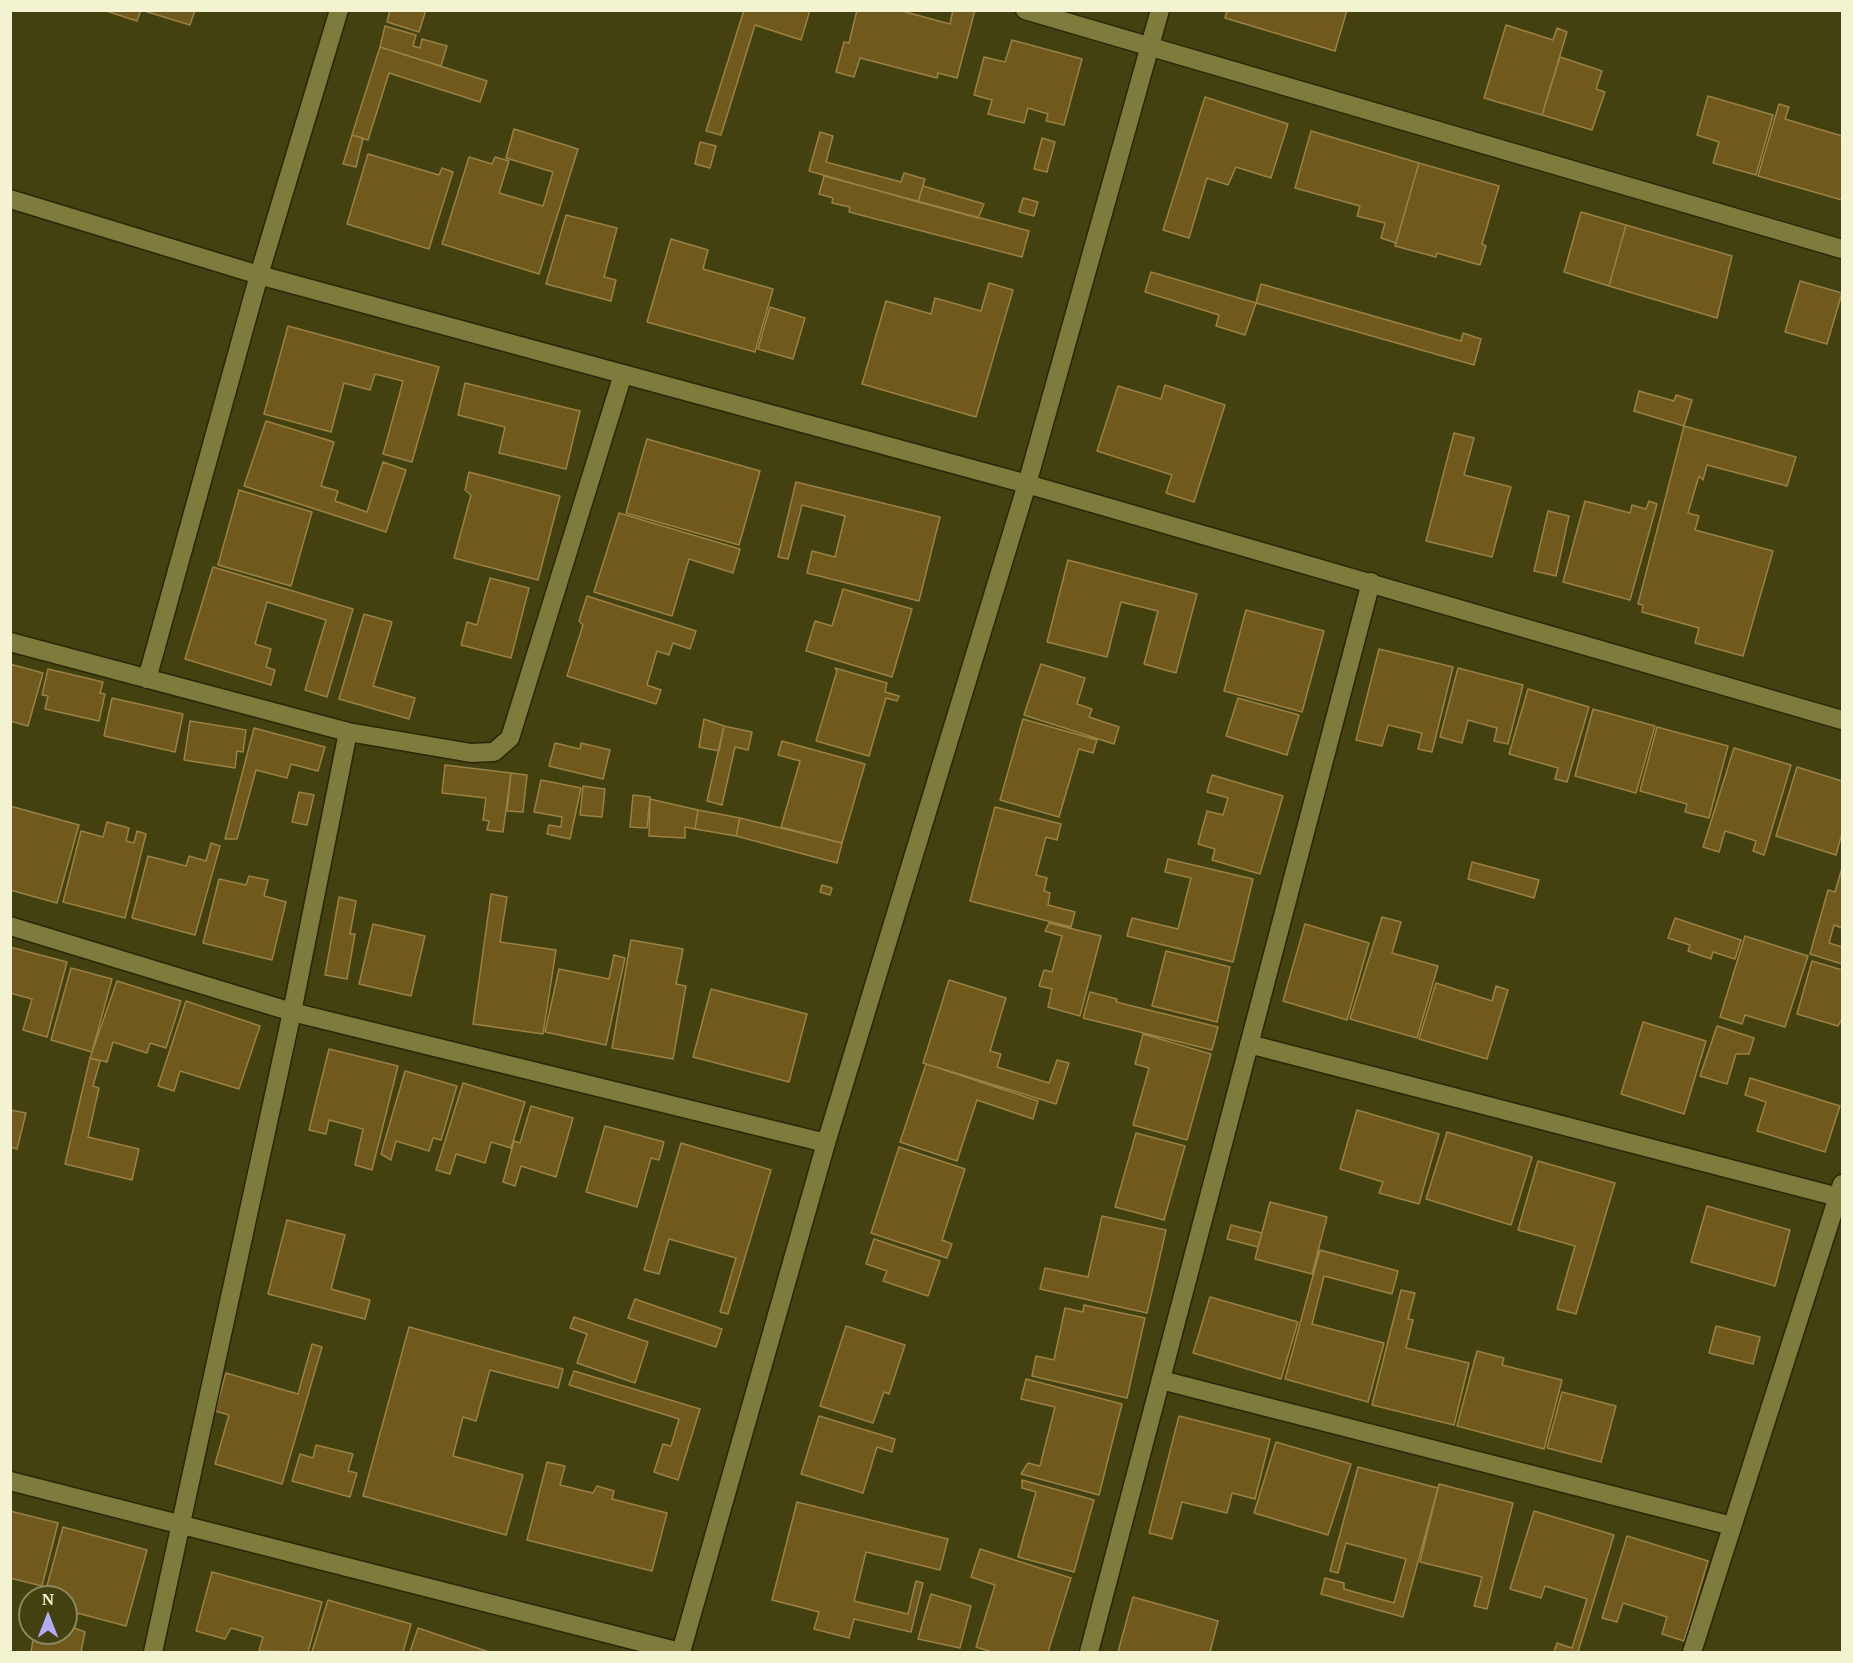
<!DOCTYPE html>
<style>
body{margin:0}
#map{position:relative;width:1853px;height:1663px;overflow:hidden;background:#434110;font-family:"PT Serif",serif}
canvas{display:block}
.frame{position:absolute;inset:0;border:12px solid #f3f3d2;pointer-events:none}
.north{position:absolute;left:18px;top:1585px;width:60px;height:60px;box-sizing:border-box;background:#434110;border:2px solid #89885e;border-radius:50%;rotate:0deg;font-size:16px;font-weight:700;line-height:24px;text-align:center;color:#f3f3d2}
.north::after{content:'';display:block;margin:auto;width:21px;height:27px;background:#b3adf9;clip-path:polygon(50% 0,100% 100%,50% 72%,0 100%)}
</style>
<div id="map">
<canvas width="1853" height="1663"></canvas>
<div class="frame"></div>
<div class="north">N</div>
</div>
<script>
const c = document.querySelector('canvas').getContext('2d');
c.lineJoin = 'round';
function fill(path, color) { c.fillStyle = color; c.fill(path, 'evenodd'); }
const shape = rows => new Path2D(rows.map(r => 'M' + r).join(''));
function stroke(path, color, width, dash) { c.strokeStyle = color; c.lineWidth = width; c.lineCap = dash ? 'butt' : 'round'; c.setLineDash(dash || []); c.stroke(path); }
const building = shape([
 [103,10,141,10,137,21,103,10],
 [141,10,195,10,190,25,141,10],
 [390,10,426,10,419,32,387,22,390,10],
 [744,10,810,10,801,40,755,25,721,135,706,131,744,10],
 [857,10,898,10,950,24,953,10,975,10,957,78,938,73,937,78,860,58,854,77,836,72,844,42,849,43,857,10],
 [1227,10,1347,10,1335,51,1225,18,1227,10],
 [1506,25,1553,40,1557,28,1567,32,1542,115,1484,98,1506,25],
 [385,26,416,35,413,46,420,48,422,39,447,46,441,66,380,47,385,26],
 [1012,40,1082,59,1064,125,1046,121,1048,114,1028,108,1024,123,988,114,992,100,974,95,984,57,1005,62,1012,40],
 [380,47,487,81,480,102,389,73,368,140,352,135,380,47],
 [1560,57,1602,71,1596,89,1605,92,1592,130,1542,115,1560,57],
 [1708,96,1773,115,1756,175,1713,163,1719,142,1697,135,1708,96],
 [1205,97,1288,124,1271,178,1236,167,1228,185,1207,178,1189,238,1163,230,1205,97],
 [1779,104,1789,107,1785,119,1842,136,1842,200,1758,176,1779,104],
 [514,129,578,149,539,274,442,244,469,157,492,164,495,157,509,161,499,193,543,206,553,172,506,158,514,129],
 [1311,131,1419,163,1396,243,1381,238,1385,223,1357,216,1360,206,1295,188,1311,131],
 [820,132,833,136,826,162,901,182,904,173,925,179,918,202,809,171,820,132],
 [352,135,363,138,356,167,343,164,352,135],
 [1042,138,1055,142,1047,172,1034,169,1042,138],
 [700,142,716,146,710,168,695,164,700,142],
 [368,154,439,175,442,168,453,172,429,249,347,224,368,154],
 [1419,163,1499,186,1482,244,1486,246,1480,265,1437,253,1436,257,1395,246,1419,163],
 [824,176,1029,231,1022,257,849,212,850,207,832,203,833,198,819,194,824,176],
 [923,186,984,204,978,218,918,202,923,186],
 [1023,198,1038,202,1034,216,1019,212,1023,198],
 [1581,212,1626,225,1609,286,1564,272,1581,212],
 [566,215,617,228,604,277,616,280,611,301,546,284,566,215],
 [1626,225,1732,256,1717,318,1609,286,1626,225],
 [671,239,708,250,703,269,773,289,755,352,647,322,671,239],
 [1151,272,1256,303,1245,335,1216,326,1219,315,1145,292,1151,272],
 [1800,281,1842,293,1827,344,1785,332,1800,281],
 [989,283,1013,290,976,417,862,384,886,301,931,314,935,298,981,311,989,283],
 [1261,284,1461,341,1463,333,1481,339,1474,365,1256,303,1261,284],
 [770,307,805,318,793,359,758,349,770,307],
 [288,326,439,367,412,462,383,454,403,381,375,374,370,390,344,383,331,432,264,414,288,326],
 [465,383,580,411,566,469,499,453,505,427,458,415,465,383],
 [1165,385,1225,405,1194,502,1166,493,1172,475,1097,451,1118,386,1161,399,1165,385],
 [1639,391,1674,401,1676,395,1692,400,1684,426,1634,411,1639,391],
 [266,421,334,442,321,486,338,491,335,501,367,512,383,462,406,470,386,532,244,486,266,421],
 [1684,426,1796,457,1787,486,1707,465,1703,480,1699,476,1688,513,1699,516,1695,530,1773,551,1743,656,1695,643,1699,628,1642,612,1643,605,1638,604,1684,426],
 [1454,433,1474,438,1464,475,1511,487,1492,557,1426,541,1454,433],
 [647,439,760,471,739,545,626,513,647,439],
 [469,472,560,496,538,580,454,558,471,495,465,490,469,472],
 [796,482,940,517,919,601,807,573,812,551,835,557,845,516,802,505,788,559,778,557,796,482],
 [239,490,312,512,291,586,218,565,239,490],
 [1585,501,1630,513,1632,505,1646,509,1649,501,1657,504,1630,600,1563,582,1585,501],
 [1548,511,1569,516,1556,576,1534,571,1548,511],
 [619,513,740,549,733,573,689,559,672,616,594,592,619,513],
 [1068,560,1197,594,1176,673,1144,664,1158,611,1121,602,1107,657,1047,642,1068,560],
 [213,567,353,609,327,697,305,690,326,620,267,602,255,644,271,649,266,667,275,670,271,685,185,659,213,567],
 [490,578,529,588,511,658,461,645,467,622,477,625,490,578],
 [843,589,912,609,892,677,806,651,815,621,832,626,843,589],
 [587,596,696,631,690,649,673,643,669,655,657,651,647,685,661,690,656,704,567,676,583,625,579,621,587,596],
 [1246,610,1324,631,1302,712,1224,691,1246,610],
 [364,614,392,622,373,686,415,698,409,719,339,699,364,614],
 [1379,649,1453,667,1432,752,1418,749,1422,733,1388,725,1382,746,1356,740,1379,649],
 [10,664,43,673,28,726,10,721,10,664],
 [1041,664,1085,678,1077,704,1092,709,1089,717,1119,727,1114,744,1024,715,1041,664],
 [835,668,887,683,885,692,899,696,897,701,886,698,869,756,816,741,837,671,835,668],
 [1458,668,1523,685,1508,744,1494,741,1497,728,1468,720,1462,743,1440,737,1458,668],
 [48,669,103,682,100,693,105,694,99,721,45,709,48,696,42,695,48,669],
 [1528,689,1589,707,1567,782,1555,779,1558,768,1509,754,1528,689],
 [112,698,183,714,175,752,104,736,112,698],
 [1238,698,1299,715,1287,755,1226,736,1238,698],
 [1593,709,1655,726,1636,793,1575,776,1593,709],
 [704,719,724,726,719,751,699,747,704,719],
 [1023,719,1097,740,1093,753,1079,749,1059,817,1000,800,1023,719],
 [190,721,246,730,243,752,237,751,235,768,184,760,190,721],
 [724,726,752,732,748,750,735,747,722,805,707,801,724,726],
 [1657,727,1728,746,1709,818,1685,812,1687,804,1640,791,1657,727],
 [254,728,325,747,318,771,291,764,287,778,256,770,237,839,225,839,254,728],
 [782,741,865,764,842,843,781,827,800,761,778,755,782,741],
 [555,743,580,749,581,743,610,750,603,779,549,766,555,743],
 [1734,748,1791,765,1764,855,1753,851,1756,841,1725,831,1719,852,1703,847,1734,748],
 [445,765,511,773,503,832,487,830,489,821,483,820,486,798,442,793,445,765],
 [1797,767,1842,781,1842,833,1836,855,1776,836,1797,767],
 [511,773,527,775,523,812,507,811,511,773],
 [1212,775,1283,796,1260,874,1212,860,1215,849,1198,844,1207,811,1223,815,1228,798,1207,792,1212,775],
 [541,780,581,788,570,839,547,834,549,825,561,827,562,817,534,812,541,780],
 [583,786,605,789,602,817,580,815,583,786],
 [299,792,314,795,307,825,292,822,299,792],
 [633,795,650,797,647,828,630,827,633,795],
 [650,799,698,810,695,829,685,827,685,838,649,836,650,799],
 [10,806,79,825,57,903,10,890,10,806],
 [995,807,1061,824,1057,840,1046,837,1036,875,1047,878,1044,891,1050,893,1048,905,1075,912,1071,927,970,901,995,807],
 [698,810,740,818,736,836,695,829,698,810],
 [740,818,842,843,837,863,736,836,740,818],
 [107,822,129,828,126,841,134,843,137,831,146,834,125,918,63,902,81,831,103,837,107,822],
 [211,843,220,846,195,935,132,918,148,856,186,866,189,856,206,861,211,843],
 [1168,859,1253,879,1233,962,1127,936,1132,918,1178,929,1191,878,1165,872,1168,859],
 [1472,862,1539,880,1534,898,1468,879,1472,862],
 [1842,868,1842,928,1834,925,1829,943,1842,947,1842,964,1810,954,1828,890,1835,892,1842,868],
 [249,876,268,880,264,896,286,902,272,960,203,943,219,879,246,885,249,876],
 [822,885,832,888,830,895,820,892,822,885],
 [491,894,507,897,500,942,556,950,543,1034,473,1024,491,894],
 [339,897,356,901,350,934,355,934,347,979,325,975,339,897],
 [1382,917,1401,922,1392,953,1438,966,1417,1038,1350,1019,1382,917],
 [1675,918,1741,940,1735,959,1713,952,1711,959,1688,951,1690,945,1668,938,1675,918],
 [1049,923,1101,936,1080,1016,1048,1007,1052,989,1039,986,1044,970,1052,972,1062,936,1045,931,1049,923],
 [373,924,425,936,411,996,359,984,373,924],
 [1305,924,1369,943,1347,1020,1283,1001,1305,924],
 [1745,936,1808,956,1785,1027,1745,1015,1742,1024,1720,1017,1745,936],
 [631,940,683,949,676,984,686,986,673,1059,612,1048,631,940],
 [10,947,67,962,47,1037,23,1030,32,999,10,993,10,947],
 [1166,951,1230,967,1217,1022,1152,1006,1166,951],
 [614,955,625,958,606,1045,545,1032,559,969,609,979,614,955],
 [1812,961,1842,970,1842,1019,1838,1026,1797,1014,1812,961],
 [71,968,112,979,92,1052,51,1040,71,968],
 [949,980,1006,998,990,1051,1001,1054,997,1067,1049,1083,1057,1060,1069,1063,1056,1104,923,1063,949,980],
 [117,981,181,1001,166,1048,150,1043,147,1053,113,1042,107,1062,90,1058,117,981],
 [1436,983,1492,1001,1496,986,1508,990,1487,1059,1419,1039,1436,983],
 [711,989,807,1014,789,1082,693,1057,711,989],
 [1090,992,1117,999,1116,1002,1218,1027,1212,1050,1083,1018,1090,992],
 [186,1001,260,1026,239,1089,180,1071,174,1091,158,1086,186,1001],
 [1643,1022,1706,1041,1684,1114,1621,1094,1643,1022],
 [1717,1026,1754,1038,1749,1054,1736,1054,1727,1084,1700,1076,1717,1026],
 [1143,1034,1211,1054,1187,1140,1133,1125,1149,1068,1135,1064,1143,1034],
 [329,1049,398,1066,372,1170,355,1165,363,1129,329,1120,326,1134,309,1130,329,1049],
 [90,1058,100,1061,93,1086,99,1088,88,1137,139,1149,132,1180,65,1164,90,1058],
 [926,1064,1038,1101,1033,1119,977,1100,957,1161,900,1142,926,1064],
 [405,1071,457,1086,441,1140,433,1138,429,1151,396,1141,391,1160,381,1154,405,1071],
 [1750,1078,1840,1106,1825,1152,1757,1131,1766,1102,1745,1095,1750,1078],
 [463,1083,525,1102,511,1148,491,1142,485,1163,456,1154,450,1174,436,1170,463,1083],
 [531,1106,573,1118,556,1177,521,1166,515,1186,503,1182,514,1141,520,1143,531,1106],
 [10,1110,26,1113,17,1149,10,1147,10,1110],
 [1357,1110,1439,1134,1419,1204,1379,1193,1383,1182,1340,1169,1357,1110],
 [605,1126,664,1142,659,1160,651,1158,637,1207,586,1192,605,1126],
 [1447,1132,1532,1157,1511,1225,1426,1199,1447,1132],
 [1136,1133,1185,1146,1164,1220,1115,1207,1136,1133],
 [681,1143,771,1170,728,1314,720,1312,736,1258,669,1239,659,1274,644,1270,681,1143],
 [899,1147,965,1169,942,1240,952,1244,947,1258,871,1233,899,1147],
 [1538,1161,1615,1183,1576,1314,1557,1309,1575,1246,1518,1230,1538,1161],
 [1270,1202,1327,1217,1312,1274,1255,1259,1270,1202],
 [1707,1206,1790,1230,1775,1286,1691,1262,1707,1206],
 [1102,1216,1166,1230,1147,1313,1040,1289,1045,1268,1088,1277,1102,1216],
 [287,1220,345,1235,331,1289,370,1300,365,1319,268,1294,287,1220],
 [1231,1225,1262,1233,1258,1247,1227,1239,1231,1225],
 [874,1239,940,1261,928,1296,883,1281,887,1271,866,1264,874,1239],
 [1320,1250,1398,1271,1392,1294,1324,1276,1312,1324,1384,1343,1368,1402,1285,1379,1320,1250],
 [1401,1290,1415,1293,1408,1319,1413,1320,1406,1348,1469,1363,1454,1425,1372,1405,1401,1290],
 [1210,1297,1298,1322,1281,1379,1193,1353,1210,1297],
 [635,1299,722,1329,716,1347,628,1318,635,1299],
 [1084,1305,1145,1318,1127,1398,1032,1376,1036,1356,1054,1360,1065,1308,1083,1312,1084,1305],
 [574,1317,648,1342,635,1383,577,1363,587,1334,570,1328,574,1317],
 [846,1326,905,1345,889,1394,884,1392,873,1423,820,1406,846,1326],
 [1716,1326,1760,1337,1753,1364,1709,1353,1716,1326],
 [409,1327,563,1369,558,1388,490,1370,476,1421,463,1417,453,1456,523,1475,506,1535,363,1496,409,1327],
 [312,1344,322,1347,282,1484,215,1464,229,1415,215,1411,226,1373,298,1394,312,1344],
 [1477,1351,1504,1358,1502,1365,1562,1380,1544,1449,1457,1426,1477,1351],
 [574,1371,700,1409,678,1480,654,1472,663,1444,671,1446,679,1419,569,1385,574,1371],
 [1026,1379,1122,1404,1099,1495,1021,1474,1028,1463,1040,1466,1055,1407,1021,1399,1026,1379],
 [1562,1392,1616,1406,1601,1462,1547,1448,1562,1392],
 [819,1416,895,1439,892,1452,877,1447,863,1493,801,1474,819,1416],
 [1179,1416,1270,1439,1255,1499,1232,1493,1227,1513,1182,1502,1172,1539,1149,1533,1179,1416],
 [1276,1442,1351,1464,1328,1535,1254,1513,1276,1442],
 [316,1445,353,1454,348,1471,357,1473,350,1497,292,1481,300,1454,313,1458,316,1445],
 [547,1462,565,1466,560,1485,593,1493,597,1486,614,1491,612,1499,667,1513,652,1571,527,1540,547,1462],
 [1358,1467,1438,1488,1403,1617,1321,1594,1325,1578,1344,1583,1344,1589,1394,1603,1406,1559,1346,1543,1338,1573,1330,1571,1358,1467],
 [1022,1480,1094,1500,1074,1572,1018,1557,1036,1492,1022,1488,1022,1480],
 [1439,1484,1513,1503,1487,1609,1474,1606,1482,1577,1420,1562,1439,1484],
 [797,1502,948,1539,940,1570,866,1552,854,1601,908,1614,916,1581,923,1583,911,1632,854,1619,849,1638,814,1629,819,1612,772,1600,797,1502],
 [10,1511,58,1523,42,1586,10,1578,10,1511],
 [1534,1511,1614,1535,1578,1652,1554,1652,1557,1643,1572,1648,1587,1599,1545,1586,1541,1598,1510,1589,1534,1511],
 [63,1527,147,1550,126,1626,66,1610,66,1597,44,1597,63,1527],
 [1627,1536,1708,1561,1684,1641,1662,1634,1667,1617,1623,1603,1617,1622,1602,1618,1627,1536],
 [980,1549,1071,1578,1048,1652,992,1652,976,1647,995,1585,971,1577,980,1549],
 [212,1572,322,1602,308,1652,259,1651,263,1637,231,1628,225,1639,196,1631,212,1572],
 [931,1594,971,1606,960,1648,918,1639,931,1594],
 [1133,1597,1218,1621,1210,1652,1118,1652,1133,1597],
 [328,1600,411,1624,403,1652,312,1652,328,1600],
 [66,1625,85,1632,81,1652,31,1652,34,1633,66,1633,66,1625],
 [418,1628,489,1652,410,1652,418,1628]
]);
fill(building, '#70591d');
stroke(building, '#9a8144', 1.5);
const street = shape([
 [1025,10,1842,249],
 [10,199,259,275,1027,484,1842,720],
 [10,642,348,732,471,753,494,752,510,738,623,374],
 [147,679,259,275,339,10],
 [10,926,292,1012,826,1143],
 [1249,1044,1842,1198],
 [1161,1380,1732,1526],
 [10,1481,680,1652],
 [153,1652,292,1012,348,732],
 [1089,1652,1371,582],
 [1692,1652,1842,1184]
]);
const secondary = shape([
 [681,1652,826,1143,1027,484,1160,10]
]);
stroke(street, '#292705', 21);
stroke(secondary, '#292705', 21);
stroke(street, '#7e7c3d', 18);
stroke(secondary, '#7e7c3d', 18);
</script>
